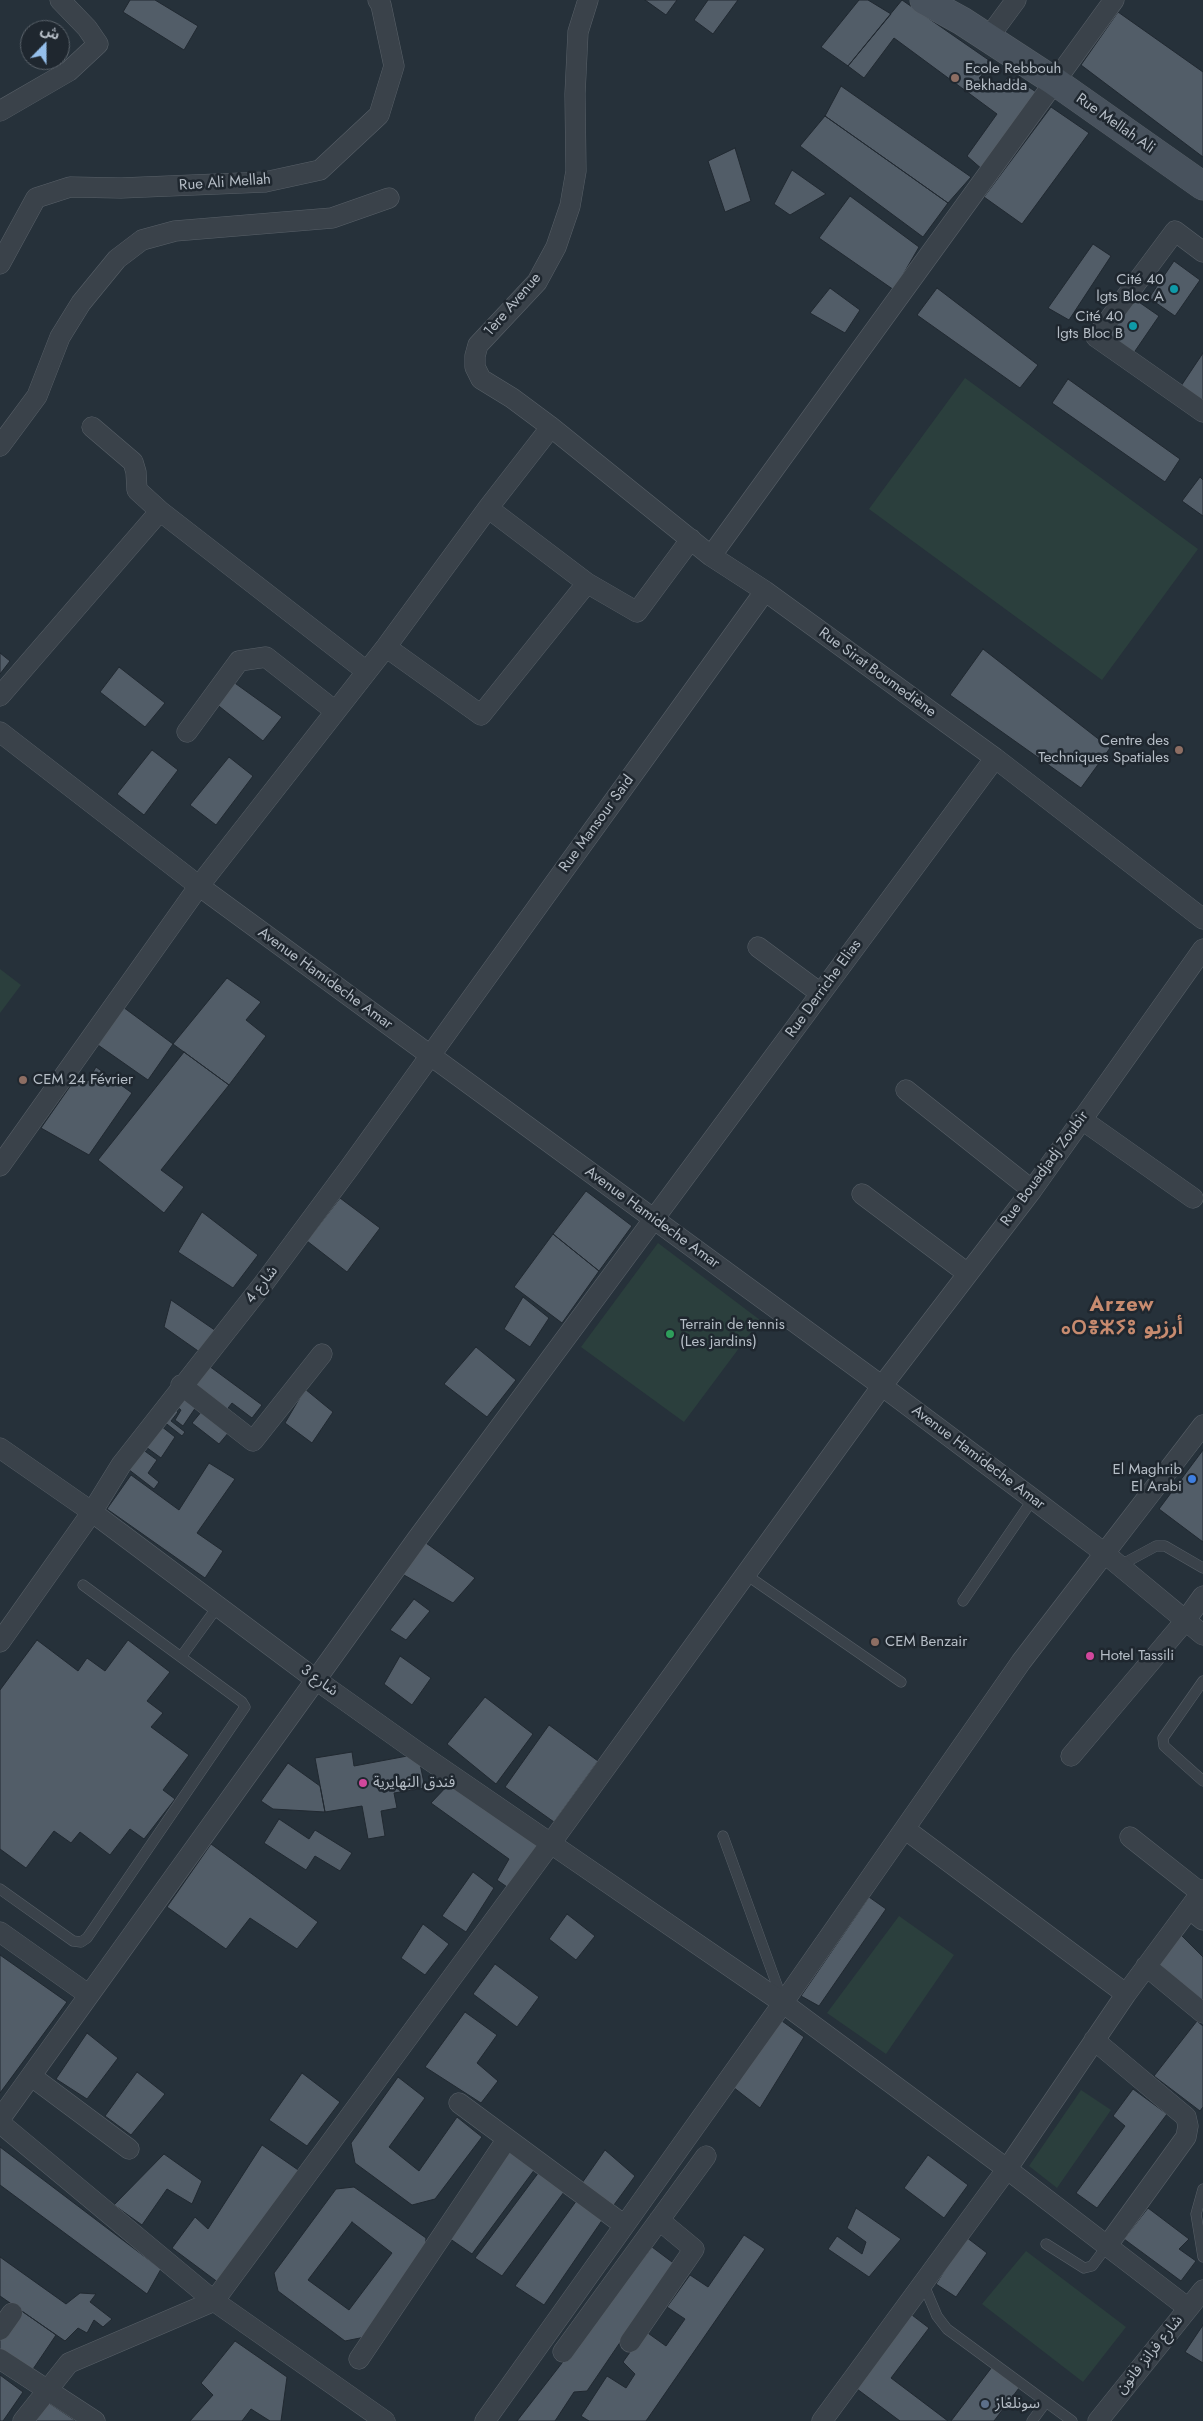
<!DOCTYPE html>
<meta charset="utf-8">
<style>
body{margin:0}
#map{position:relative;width:1203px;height:2421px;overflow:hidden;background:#26313a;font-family:Jost,"Noto Sans Arabic",sans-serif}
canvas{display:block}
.north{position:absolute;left:20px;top:20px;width:50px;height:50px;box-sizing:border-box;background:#1f272f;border:1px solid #5b636b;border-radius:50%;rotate:22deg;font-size:14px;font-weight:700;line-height:20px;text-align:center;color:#b5bdc6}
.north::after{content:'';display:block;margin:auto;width:18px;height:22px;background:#95bfeb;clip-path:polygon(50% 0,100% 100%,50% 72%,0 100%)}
</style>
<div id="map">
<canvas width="1203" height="2421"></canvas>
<div class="north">ش</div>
</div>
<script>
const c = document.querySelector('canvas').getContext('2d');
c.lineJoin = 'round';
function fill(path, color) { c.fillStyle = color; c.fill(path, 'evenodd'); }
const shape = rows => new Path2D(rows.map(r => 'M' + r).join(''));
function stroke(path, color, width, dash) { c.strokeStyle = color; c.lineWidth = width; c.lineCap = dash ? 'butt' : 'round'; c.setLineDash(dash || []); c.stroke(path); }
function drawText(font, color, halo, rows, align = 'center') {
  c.font = font + ' Jost,"Noto Sans Arabic","Noto Sans Tifinagh",sans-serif'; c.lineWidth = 5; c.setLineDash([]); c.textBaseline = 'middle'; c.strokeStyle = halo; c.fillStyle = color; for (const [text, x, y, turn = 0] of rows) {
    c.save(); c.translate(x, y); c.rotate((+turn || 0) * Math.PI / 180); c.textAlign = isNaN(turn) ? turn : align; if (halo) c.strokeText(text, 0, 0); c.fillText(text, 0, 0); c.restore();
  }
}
fill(shape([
 [965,378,1198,549,1102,680,869,509],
 [0,969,21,985,0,1013],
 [658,1243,760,1320,684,1422,581,1347],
 [899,1916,954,1955,886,2054,827,2013],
 [1081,2090,1111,2110,1057,2188,1029,2166],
 [1026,2251,1126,2327,1083,2382,982,2304]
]), '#2b3f3d');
const building = shape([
 [130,0,155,0,198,26,184,50,123,12,130,0],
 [645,0,677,0,666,15,645,0],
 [708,0,738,0,713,34,694,20,708,0],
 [859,0,868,0,891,14,848,66,821,47,859,0],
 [902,0,993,63,979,78,997,91,1007,78,1017,79,1036,92,983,170,967,156,997,114,894,38,864,78,848,66,902,0],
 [1118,12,1203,72,1203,157,1081,65,1118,12],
 [841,86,971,177,948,203,825,116,841,86],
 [1051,107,1089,133,1022,224,984,197,1051,107],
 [825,116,948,203,923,237,800,146,825,116],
 [735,148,751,201,725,212,708,161,735,148],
 [792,170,826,194,790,215,774,204,792,170],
 [850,196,919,247,894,290,819,238,850,196],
 [1093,244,1111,256,1069,320,1048,308,1093,244],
 [1174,261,1200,280,1175,316,1149,298,1174,261],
 [830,288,860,310,845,333,810,313,830,288],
 [937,288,1038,365,1020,388,917,315,937,288],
 [1133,298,1159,316,1133,354,1107,337,1133,298],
 [1203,353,1203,401,1181,386,1203,353],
 [1068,379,1180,459,1165,482,1052,403,1068,379],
 [1200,477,1203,480,1203,516,1182,501,1200,477],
 [983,649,1110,748,1081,788,950,695,983,649],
 [0,653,10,661,0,674,0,653],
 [119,667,165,703,145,727,100,692,119,667],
 [232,681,282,717,263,741,215,703,232,681],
 [152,750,178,770,144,815,117,794,152,750],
 [229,757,253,776,216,825,190,805,229,757],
 [227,978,261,1002,246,1020,266,1036,229,1085,173,1044,227,978],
 [123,1007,173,1044,148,1080,98,1045,123,1007],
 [184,1052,229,1085,161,1170,184,1187,164,1213,98,1160,184,1052],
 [96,1067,132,1093,89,1155,41,1128,78,1075,88,1081,96,1067],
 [586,1191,632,1226,599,1271,553,1234,586,1191],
 [340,1198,380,1228,347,1272,307,1241,340,1198],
 [202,1212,258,1255,233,1288,178,1252,202,1212],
 [553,1234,599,1271,562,1323,514,1287,553,1234],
 [523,1297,549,1318,530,1347,504,1329,523,1297],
 [171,1300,219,1333,201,1353,164,1327,171,1300],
 [476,1347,516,1380,487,1417,444,1384,476,1347],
 [205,1363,262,1405,252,1418,232,1403,225,1412,189,1385,205,1363],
 [305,1389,333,1412,312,1443,285,1423,305,1389],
 [180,1392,198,1404,183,1426,175,1420,181,1410,172,1403,180,1392],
 [168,1404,178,1412,171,1421,185,1432,182,1436,158,1417,168,1404],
 [202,1411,229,1432,219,1444,192,1423,202,1411],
 [161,1426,175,1437,161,1458,146,1447,161,1426],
 [142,1449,157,1460,148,1473,159,1482,154,1489,128,1469,142,1449],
 [1203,1450,1203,1542,1159,1509,1203,1450],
 [209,1463,235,1479,197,1533,223,1551,205,1578,107,1509,131,1475,179,1510,209,1463],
 [419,1538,475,1578,453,1603,397,1571,419,1538],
 [414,1599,430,1611,406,1640,390,1630,414,1599],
 [37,1640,78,1671,87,1658,105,1671,128,1640,170,1672,147,1701,163,1713,151,1727,189,1755,163,1790,175,1799,144,1839,130,1829,110,1855,80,1832,71,1843,54,1831,26,1868,0,1849,0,1690,37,1640],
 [400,1656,431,1678,412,1705,384,1684,400,1656],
 [485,1697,533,1734,496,1784,447,1744,485,1697],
 [549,1725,598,1761,554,1822,505,1787,549,1725],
 [352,1752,354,1766,418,1754,425,1788,394,1793,397,1808,381,1811,385,1836,368,1839,362,1806,325,1812,315,1758,352,1752],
 [288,1763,320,1786,325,1812,273,1809,261,1801,288,1763],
 [449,1784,544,1849,513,1891,497,1880,509,1859,431,1803,449,1784],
 [279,1819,309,1839,315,1830,352,1853,340,1871,315,1856,306,1870,264,1843,279,1819],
 [211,1844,318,1922,297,1949,250,1918,226,1949,167,1907,211,1844],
 [473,1872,494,1888,466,1932,442,1916,473,1872],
 [869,1897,886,1909,819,2006,801,1996,869,1897],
 [567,1914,595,1936,576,1960,549,1939,567,1914],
 [423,1924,449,1944,425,1975,401,1958,423,1924],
 [1178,1932,1203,1957,1203,2004,1156,1962,1178,1932],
 [0,1955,67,2002,0,2093,0,1955],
 [495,1964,539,1997,517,2027,473,1994,495,1964],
 [465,2012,497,2035,477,2063,498,2081,481,2103,425,2067,465,2012],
 [782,2021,804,2037,760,2108,733,2087,782,2021],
 [1197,2021,1203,2026,1203,2107,1200,2111,1154,2076,1197,2021],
 [87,2033,118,2058,87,2099,56,2079,87,2033],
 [137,2072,165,2094,131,2135,105,2116,137,2072],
 [302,2073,340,2102,307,2146,269,2120,302,2073],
 [398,2077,425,2098,389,2147,419,2171,457,2117,482,2137,435,2199,412,2205,355,2163,351,2143,398,2077],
 [1133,2089,1167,2114,1097,2208,1076,2193,1125,2126,1113,2116,1133,2089],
 [262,2145,304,2174,219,2283,172,2248,195,2217,208,2229,262,2145],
 [0,2147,161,2269,147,2294,0,2185,0,2147],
 [605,2150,635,2176,611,2209,582,2183,605,2150],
 [509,2151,535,2169,472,2254,446,2236,509,2151],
 [164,2154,202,2181,192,2204,167,2189,142,2225,114,2205,164,2154],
 [928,2155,968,2185,944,2218,904,2188,928,2155],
 [539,2172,564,2192,502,2276,475,2258,539,2172],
 [354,2187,426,2238,425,2258,365,2337,345,2341,278,2291,274,2273,336,2189,354,2187],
 [352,2222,392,2253,349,2310,308,2280,352,2222],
 [577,2200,603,2219,544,2305,515,2286,577,2200],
 [856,2208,901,2239,869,2277,828,2249,837,2236,862,2254,866,2242,847,2228,856,2208],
 [1148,2208,1189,2239,1179,2249,1196,2261,1181,2281,1124,2239,1148,2208],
 [744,2235,765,2249,646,2421,589,2421,581,2416,607,2376,626,2388,635,2374,623,2362,645,2331,666,2346,685,2319,667,2307,690,2275,708,2287,744,2235],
 [966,2237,987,2253,956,2297,936,2284,966,2237],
 [652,2247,676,2265,621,2341,587,2391,574,2392,555,2421,517,2421,652,2247],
 [0,2257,66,2304,80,2293,96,2294,90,2302,112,2319,103,2327,94,2320,87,2333,78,2328,65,2341,0,2296,0,2257],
 [16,2307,56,2335,27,2378,0,2359,0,2331,16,2307],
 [908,2312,929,2328,891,2378,948,2421,900,2421,853,2386,908,2312],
 [1203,2325,1203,2363,1185,2352,1203,2325],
 [235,2341,287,2377,281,2421,270,2421,251,2409,242,2421,190,2421,213,2395,201,2383,235,2341],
 [992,2367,1019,2388,994,2421,951,2421,992,2367],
 [0,2375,23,2392,3,2421,0,2421,0,2375],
 [49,2403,76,2421,35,2421,49,2403]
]);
fill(building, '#525d68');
stroke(building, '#212931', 1);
const lane = shape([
 [1119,1566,1156,1546,1165,1546,1203,1568],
 [745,1574,901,1682],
 [963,1601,1033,1499],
 [181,1657,218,1606],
 [1203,1681,1163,1738,1164,1746,1203,1781],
 [723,1836,782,1999],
 [0,1889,73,1941,81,1942,87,1938,245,1707,242,1702,83,1585],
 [1203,2189,1196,2214,1203,2257],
 [1046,2244,1084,2268,1092,2266,1107,2246],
 [923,2283,937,2316,947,2329,1072,2421],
 [1032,2421,1046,2402]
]);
const street = shape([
 [588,0,578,32,575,94,576,171,570,206,556,247,537,282,478,345,475,356,475,367,481,379,512,398,551,427,711,556,765,591,995,758,1203,919],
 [988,38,1016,0],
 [0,111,69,71,98,44,87,28,60,0],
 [1203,252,1175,231,1096,337,1203,412],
 [0,264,36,198,70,187,121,188,265,182,320,170,379,115,394,66,381,5,378,0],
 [92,427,133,462,136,472,137,490,160,511],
 [0,446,37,396,60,337,81,303,117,259,142,240,175,231,332,218,389,198],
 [488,508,587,583,637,612,691,539],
 [711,556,1114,0],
 [386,647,481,715,587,583],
 [0,696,160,511,366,671],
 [0,732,199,886,882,1386,1033,1499,1103,1552,1203,1635],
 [187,732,239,661,266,657,335,711],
 [758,947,820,993],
 [906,1090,1032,1190],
 [1081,1119,1193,1198],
 [0,1166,199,886,386,647,488,508,551,427],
 [862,1194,967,1273],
 [181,1385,253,1441,322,1354],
 [0,1448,92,1512,315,1679,419,1753,783,2003,1007,2169,1188,2308],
 [0,1642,92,1512,121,1465,264,1283,350,1167,765,591],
 [1071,1756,1185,1621,1203,1596],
 [905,1829,1126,1994],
 [1130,1837,1201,1893],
 [1189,1909,1203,1920],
 [0,1932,89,1995],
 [1146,1966,1203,2013],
 [1094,2040,1186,2117,1188,2126,1186,2137,1107,2246],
 [31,2076,129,2149],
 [459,2103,624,2225],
 [0,2119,417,1539,995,758],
 [0,2123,214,2301,385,2421],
 [0,2330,12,2313],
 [630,2342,694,2249,659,2220],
 [563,2352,706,2156],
 [0,2359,95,2421],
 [359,2359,507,2139],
 [23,2421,69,2363,214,2301,551,1843,882,1386,1032,1190,1203,949],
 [485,2421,783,2003,1021,1662,1203,1425],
 [822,2421,1007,2169,1126,1994,1203,1890],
 [1098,2421,1203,2290]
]);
const secondary = shape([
 [924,0,962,21,1054,81,1203,186]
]);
stroke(lane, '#586068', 11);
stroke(street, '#586068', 21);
stroke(secondary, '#586068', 29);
stroke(lane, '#3a424a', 10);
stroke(street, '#3a424a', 20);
stroke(secondary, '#48525d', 28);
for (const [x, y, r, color] of [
 [955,78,5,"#8d6e63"],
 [1174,289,5,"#0f9aa8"],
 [1133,326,5,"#0f9aa8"],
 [1179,750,5,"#8d6e63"],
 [23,1080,5,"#8d6e63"],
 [670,1334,5,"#2e9e5b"],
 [1192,1479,5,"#3f7fe0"],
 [875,1642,5,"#8d6e63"],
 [1090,1656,5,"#d1479c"],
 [363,1783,5,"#d1479c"],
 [985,2404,5,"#5c6f8a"]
]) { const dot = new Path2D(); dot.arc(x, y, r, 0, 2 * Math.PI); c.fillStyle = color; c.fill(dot); stroke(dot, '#1f272f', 2); }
drawText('15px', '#b5bdc6', '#1f272f', [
 ["Ecole Rebbouh",965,69],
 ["Bekhadda",965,86],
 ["Cité 40",1164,280,"right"],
 ["lgts Bloc A",1164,297,"right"],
 ["Cité 40",1123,317,"right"],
 ["lgts Bloc B",1123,334,"right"],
 ["Centre des",1169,741,"right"],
 ["Techniques Spatiales",1169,758,"right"],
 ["CEM 24 Février",33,1080],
 ["Terrain de tennis",680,1325],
 ["(Les jardins)",680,1342],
 ["El Maghrib",1182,1470,"right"],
 ["El Arabi",1182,1487,"right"],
 ["CEM Benzair",885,1642],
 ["Hotel Tassili",1100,1656],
 ["فندق النهايرية",373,1783],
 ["سونلغاز",995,2404]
], 'left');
drawText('15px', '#b5bdc6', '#1f272f', [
 ["Rue Mellah Ali",1115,124,35],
 ["Rue Ali Mellah",225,183,-4],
 ["1ère Avenue",513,305,-49],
 ["Rue Sirat Boumediène",877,673,36],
 ["Rue Mansour Said",597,824,-54],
 ["Avenue Hamideche Amar",325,979,36],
 ["Rue Derriche Elias",824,989,-54],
 ["Rue Bouadjadj Zoubir",1045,1169,-54],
 ["Avenue Hamideche Amar",652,1218,36],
 ["شارع 4",262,1285,-52],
 ["Avenue Hamideche Amar",978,1458,37],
 ["شارع 3",319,1681,36],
 ["شارع فرانز فانون",1150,2355,-51]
]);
c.letterSpacing = '1px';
drawText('bold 20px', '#c78b6f', '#1f272f', [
 ["Arzew",1122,1306],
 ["ⴰⵔⴻⵣⵢⵓ أرزيو",1122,1329]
]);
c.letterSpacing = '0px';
</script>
